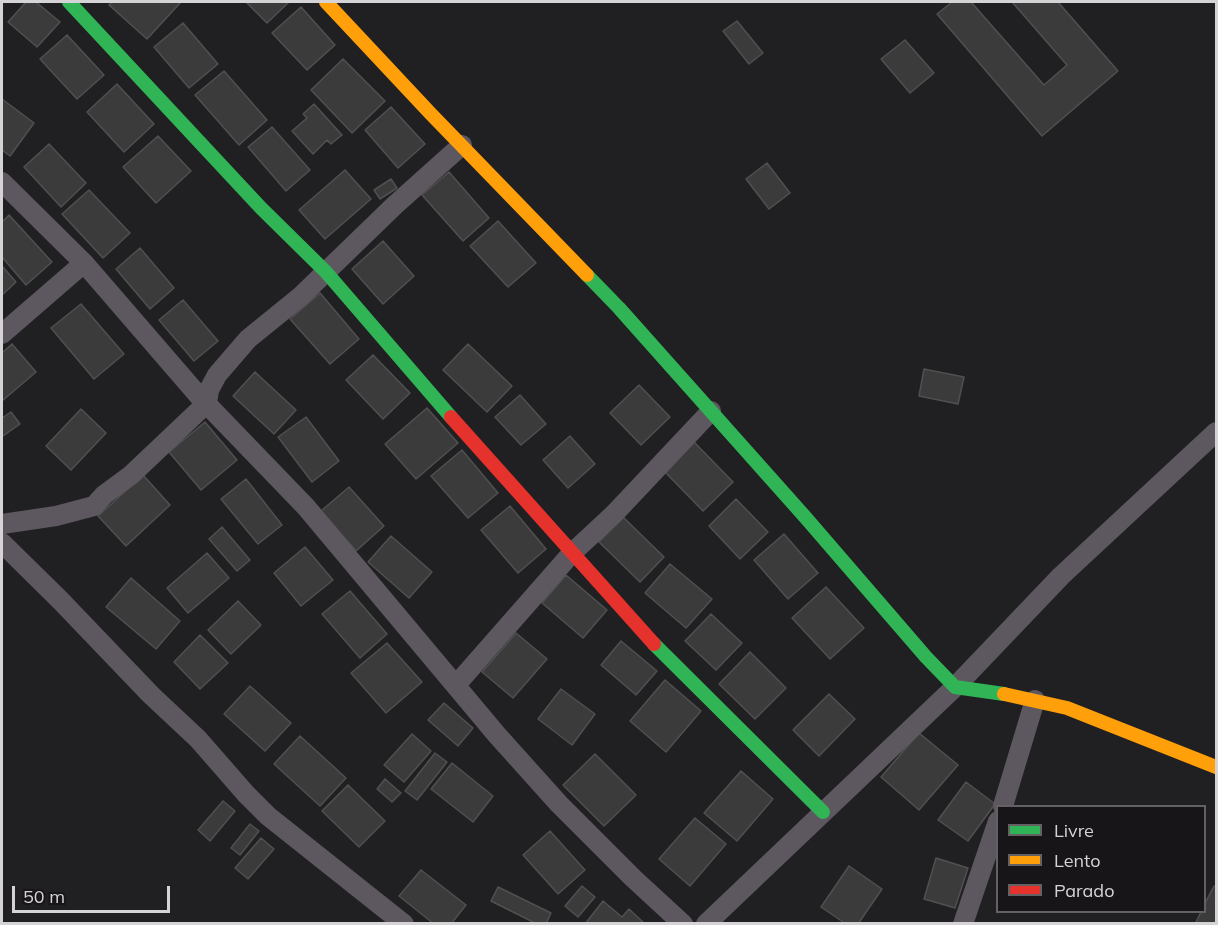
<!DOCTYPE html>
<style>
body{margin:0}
#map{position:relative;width:1218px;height:925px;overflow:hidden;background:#201f21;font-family:Mulish,sans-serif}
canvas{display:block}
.frame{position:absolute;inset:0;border:3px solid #d5d3d6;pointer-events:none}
.legend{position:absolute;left:996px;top:805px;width:210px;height:108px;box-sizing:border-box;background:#181519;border:2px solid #646165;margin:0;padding:8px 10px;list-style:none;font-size:18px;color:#d5d3d6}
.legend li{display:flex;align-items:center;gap:12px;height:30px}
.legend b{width:30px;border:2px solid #646165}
.scale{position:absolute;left:12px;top:886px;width:158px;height:27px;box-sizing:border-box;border:3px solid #d5d3d6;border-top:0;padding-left:8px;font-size:18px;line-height:21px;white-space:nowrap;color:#d5d3d6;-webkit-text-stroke:4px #181519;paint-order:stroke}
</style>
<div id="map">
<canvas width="1218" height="925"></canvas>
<div class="frame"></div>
<ul class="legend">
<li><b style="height:8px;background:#30b455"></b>Livre</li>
<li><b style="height:8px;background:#ff9f0a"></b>Lento</li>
<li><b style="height:8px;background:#e5322d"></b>Parado</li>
</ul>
<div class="scale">50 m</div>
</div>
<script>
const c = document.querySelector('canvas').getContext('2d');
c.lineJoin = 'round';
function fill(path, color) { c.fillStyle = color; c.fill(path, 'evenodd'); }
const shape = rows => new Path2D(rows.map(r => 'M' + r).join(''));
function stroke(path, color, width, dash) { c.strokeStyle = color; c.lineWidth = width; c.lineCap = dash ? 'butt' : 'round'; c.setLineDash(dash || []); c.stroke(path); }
const building = shape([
 [26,2,36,2,60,22,37,47,8,22,26,2],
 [112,2,181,2,147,39,109,5,112,2],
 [246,2,289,2,267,23,246,2],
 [952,2,971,2,1044,85,1067,65,1012,2,1058,2,1118,71,1042,136,937,14,952,2],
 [301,7,335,45,307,70,272,33,301,7],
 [737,21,763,53,749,64,723,31,737,21],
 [183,23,218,64,189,88,154,47,183,23],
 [67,35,104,75,77,99,40,59,67,35],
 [905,40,934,73,910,93,881,59,905,40],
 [343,59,385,101,352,133,311,90,343,59],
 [224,71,267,120,239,145,195,95,224,71],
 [117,84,154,124,124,152,87,112,117,84],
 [2,99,34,123,10,156,2,150,2,99],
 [314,104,342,135,331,144,327,140,313,154,292,131,307,118,303,114,314,104],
 [391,107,425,144,398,168,365,130,391,107],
 [272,127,310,170,286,191,248,147,272,127],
 [158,136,191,171,156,203,123,167,158,136],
 [49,144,86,183,61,207,24,167,49,144],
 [767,163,790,193,769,209,746,179,767,163],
 [345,170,371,199,325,239,299,210,345,170],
 [449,172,489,218,463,241,422,195,449,172],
 [391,179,397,188,380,199,374,190,391,179],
 [89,190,130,233,103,258,62,214,89,190],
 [9,215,52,262,26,285,2,257,2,222,9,215],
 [498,221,536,263,508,287,470,246,498,221],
 [383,241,414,276,383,304,352,269,383,241],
 [140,248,174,288,150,309,116,269,140,248],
 [2,266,16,282,2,295,2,266],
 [320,293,359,339,330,364,290,319,320,293],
 [183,300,218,341,194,361,159,320,183,300],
 [81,304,124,354,94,379,51,328,81,304],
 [12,344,36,372,2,401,2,353,12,344],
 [468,344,512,386,487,412,443,370,468,344],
 [373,355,410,393,383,419,346,380,373,355],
 [924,369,964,377,958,404,919,396,924,369],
 [255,372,296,410,274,434,233,396,255,372],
 [639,385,670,417,641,445,610,413,639,385],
 [520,395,546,424,521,445,495,417,520,395],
 [427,408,458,443,416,479,385,444,427,408],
 [81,409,106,433,71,470,46,446,81,409],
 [11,412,20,424,3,436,2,433,2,418,11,412],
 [306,417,339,461,312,482,278,437,306,417],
 [205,422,237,460,201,490,169,452,205,422],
 [570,436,595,464,568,488,543,460,570,436],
 [694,442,733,482,703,511,665,472,694,442],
 [462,450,498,493,468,518,431,476,462,450],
 [143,475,170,505,126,546,98,516,143,475],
 [246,479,282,525,258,544,221,499,246,479],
 [349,487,384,526,356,551,321,511,349,487],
 [736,499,768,532,740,559,709,526,736,499],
 [510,506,546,549,518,573,481,530,510,506],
 [623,517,664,557,640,582,599,542,623,517],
 [222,527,250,560,237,571,209,539,222,527],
 [784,534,818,573,788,599,754,560,784,534],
 [391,536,432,572,409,598,368,562,391,536],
 [305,547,333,580,301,606,274,573,305,547],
 [207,553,229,578,188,613,167,588,207,553],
 [670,564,712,599,686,628,645,593,670,564],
 [566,575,607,610,583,638,542,603,566,575],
 [131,578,180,621,156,649,106,607,131,578],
 [826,587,864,628,830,659,792,618,826,587],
 [350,591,387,634,360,658,322,614,350,591],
 [238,601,261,625,231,654,208,630,238,601],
 [711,614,742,643,716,670,685,641,711,614],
 [516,633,547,659,513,698,482,672,516,633],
 [200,635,228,663,200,689,174,662,200,635],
 [621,641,657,671,636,695,601,665,621,641],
 [387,643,422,682,386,713,351,673,387,643],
 [750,652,786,688,755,719,719,684,750,652],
 [665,680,701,711,666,752,630,721,665,680],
 [250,686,291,723,265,751,224,714,250,686],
 [561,689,595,714,572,745,538,719,561,689],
 [829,694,855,719,819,756,793,730,829,694],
 [444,703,473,728,458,746,428,720,444,703],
 [919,733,958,765,919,810,881,777,919,733],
 [412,734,431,751,404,782,384,765,412,734],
 [300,736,346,778,320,806,274,764,300,736],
 [435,753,447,762,417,800,405,791,435,753],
 [595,754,636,795,604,826,563,785,595,754],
 [452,763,493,796,473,822,431,789,452,763],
 [741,771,773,799,737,841,704,813,741,771],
 [385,779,401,793,392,802,377,789,385,779],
 [966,782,995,804,968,841,938,820,966,782],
 [348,785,385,821,359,847,322,811,348,785],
 [223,801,235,811,210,841,198,830,223,801],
 [695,818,726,844,690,886,659,859,695,818],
 [250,824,259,831,240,855,231,848,250,824],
 [550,831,585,870,558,894,523,855,550,831],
 [261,838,274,849,248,879,235,868,261,838],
 [936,858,968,868,955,908,924,899,936,858],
 [849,866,882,889,858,924,846,924,821,907,849,866],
 [421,870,466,905,451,924,434,924,399,896,421,870],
 [582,886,595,897,578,917,565,906,582,886],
 [1214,886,1216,887,1216,924,1195,924,1201,912,1204,912,1204,905,1214,886],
 [498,887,551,913,546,924,537,924,491,901,498,887],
 [603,901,622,917,629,909,645,924,585,924,603,901]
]);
fill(building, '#3b3b3b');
stroke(building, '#505051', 1.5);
stroke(shape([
 [2,182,84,263,198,395,306,507,497,735,559,804,633,878,683,924],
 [2,334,84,263],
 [2,524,56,516,94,506,104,495,131,475,207,403,209,390,217,375,248,339,301,296,395,205,462,145],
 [2,543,60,600,151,695,198,739,246,794,268,816,404,924],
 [456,685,571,554,614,514,711,411],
 [1003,806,1035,700],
 [706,924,955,687,1061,576,1216,432],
 [963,924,998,821]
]), '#5d5760', 20);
stroke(shape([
 [69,2,261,208,326,272,451,417],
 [587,275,619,308,806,518,926,657,955,687,1004,694],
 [654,644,823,812]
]), '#30b455', 14);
stroke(shape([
 [326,2,430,113,587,275],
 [1004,694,1067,708,1216,767]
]), '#ff9f0a', 14);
stroke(shape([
 [451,417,654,644]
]), '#e5322d', 14);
</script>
